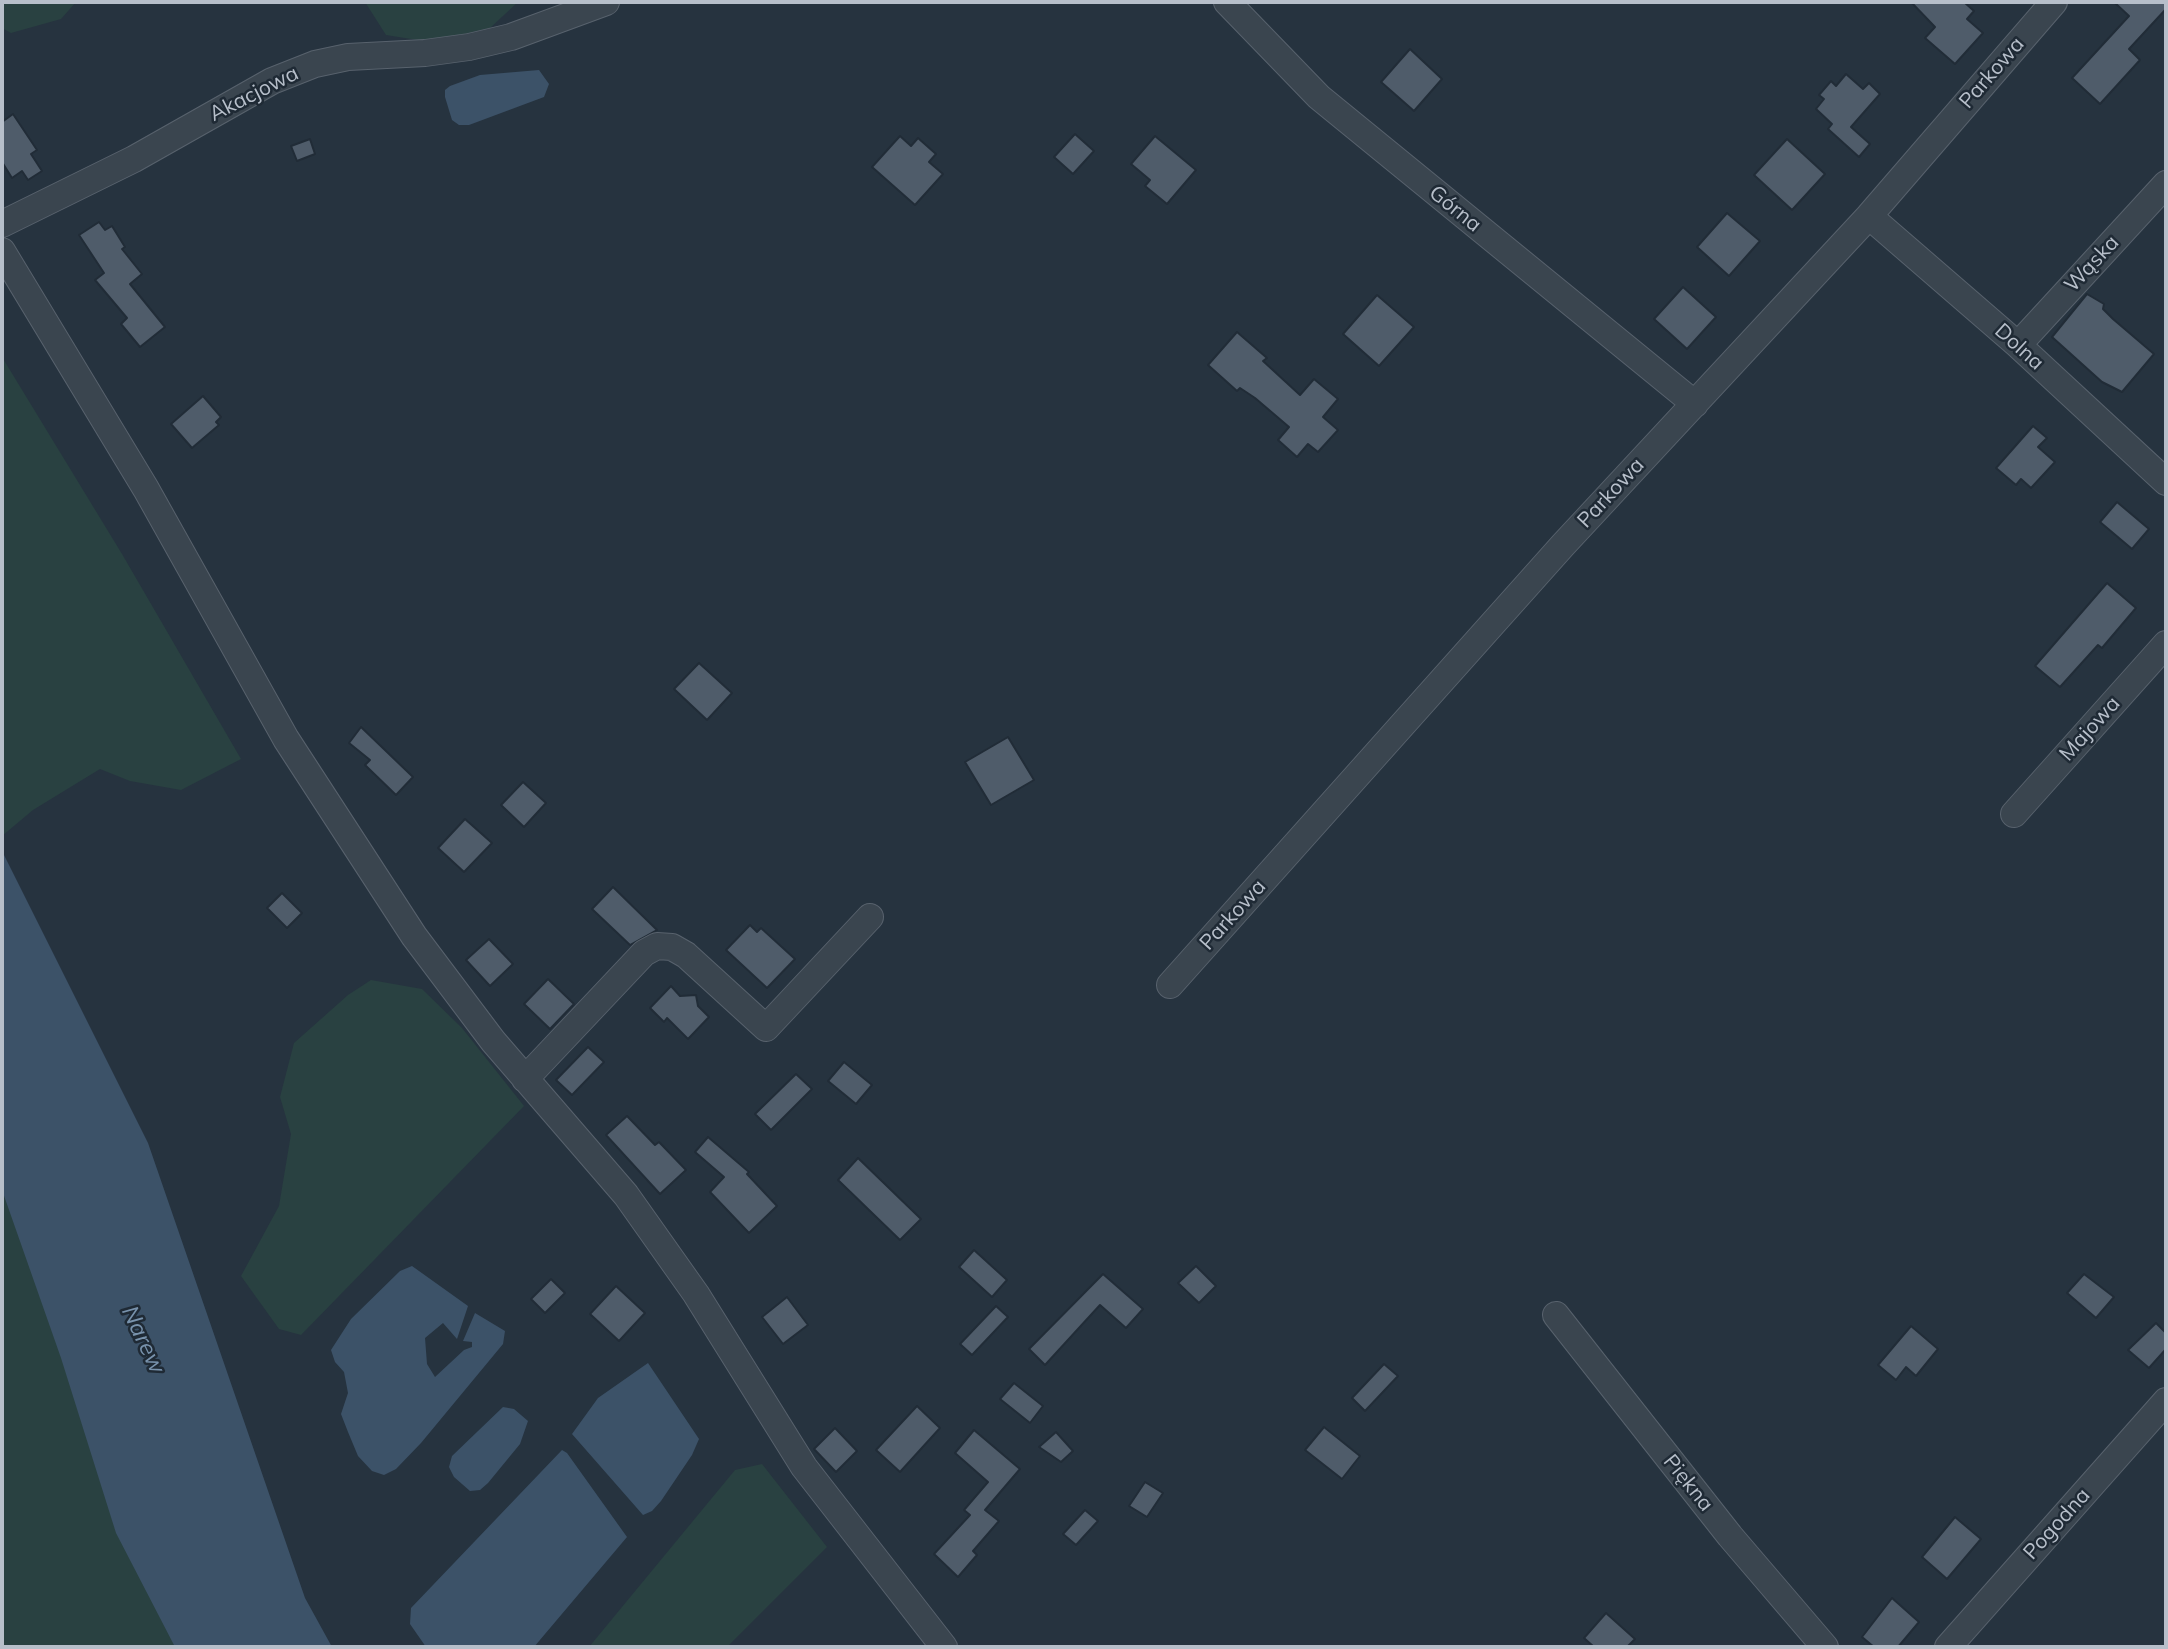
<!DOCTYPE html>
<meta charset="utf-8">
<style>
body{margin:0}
#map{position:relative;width:2168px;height:1649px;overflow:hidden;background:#26333f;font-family:Mulish,sans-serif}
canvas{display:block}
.frame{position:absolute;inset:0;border:4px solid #b7bfca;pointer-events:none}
</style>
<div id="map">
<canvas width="2168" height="1649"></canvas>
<div class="frame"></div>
</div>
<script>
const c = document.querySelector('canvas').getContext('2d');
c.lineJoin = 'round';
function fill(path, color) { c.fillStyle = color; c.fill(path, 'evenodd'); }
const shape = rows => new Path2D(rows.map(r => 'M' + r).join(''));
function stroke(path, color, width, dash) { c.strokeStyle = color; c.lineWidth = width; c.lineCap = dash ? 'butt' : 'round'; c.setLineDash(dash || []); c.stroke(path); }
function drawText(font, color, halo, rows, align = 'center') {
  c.font = font + ' Mulish,sans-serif'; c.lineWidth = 5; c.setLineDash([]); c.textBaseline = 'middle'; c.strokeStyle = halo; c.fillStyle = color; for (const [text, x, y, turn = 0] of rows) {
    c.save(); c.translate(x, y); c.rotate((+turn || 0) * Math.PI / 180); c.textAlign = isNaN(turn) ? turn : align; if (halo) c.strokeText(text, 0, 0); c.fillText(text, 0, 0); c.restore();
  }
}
fill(shape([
 [2,2,76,2,61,19,11,33,2,28],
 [365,2,518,2,490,28,430,42,386,35],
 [2,357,122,554,241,759,181,790,130,781,100,769,33,810,2,836],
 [371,980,422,989,462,1028,524,1106,301,1335,279,1329,241,1276,279,1206,291,1134,280,1097,294,1043,348,995],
 [2,1026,270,1647,2,1647],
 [762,1464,827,1547,727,1647,589,1647,735,1470]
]), '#294141');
fill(shape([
 [539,70,549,84,544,97,469,125,459,125,452,120,445,97,445,90,450,86,480,75],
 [2,851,148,1143,305,1598,332,1647,175,1647,116,1533,61,1358,2,1190],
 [412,1266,468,1306,457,1339,443,1323,425,1338,427,1364,435,1377,464,1350,472,1347,472,1342,463,1341,475,1313,505,1331,503,1344,421,1443,396,1469,384,1475,372,1471,358,1456,348,1432,341,1414,348,1393,344,1372,335,1362,331,1350,351,1319,400,1271],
 [648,1363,699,1439,692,1455,661,1501,652,1511,643,1515,572,1434,598,1398],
 [503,1407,514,1409,528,1421,520,1444,488,1483,480,1490,470,1491,454,1477,449,1467,452,1456],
 [562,1450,567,1453,627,1537,534,1647,426,1647,410,1624,411,1608]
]), '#3c5268');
const building = shape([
 [1911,2,1964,2,1974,11,1967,19,1983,33,1955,64,1925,38,1935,27,1911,2],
 [2114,2,2166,2,2166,9,2129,49,2140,60,2100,104,2072,78,2129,16,2114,2],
 [1410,49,1442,79,1414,111,1381,82,1410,49],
 [1846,74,1863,89,1869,83,1880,94,1851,127,1870,144,1859,157,1828,129,1832,124,1816,109,1824,99,1819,95,1831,81,1836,86,1846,74],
 [13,114,37,150,31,154,42,171,28,180,22,171,12,178,2,162,2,122,13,114],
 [1075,134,1094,151,1073,174,1054,157,1075,134],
 [900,136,911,146,918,138,936,154,929,162,943,174,915,205,872,167,900,136],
 [1155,136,1196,170,1167,204,1145,186,1150,180,1131,164,1155,136],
 [310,139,315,154,297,161,291,146,310,139],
 [1787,139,1825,174,1792,210,1754,175,1787,139],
 [1727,213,1760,241,1729,276,1697,247,1727,213],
 [99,222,105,230,112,226,125,247,122,249,142,274,130,284,165,327,140,347,121,324,127,318,95,280,104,273,79,235,99,222],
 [1683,287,1716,317,1687,349,1654,319,1683,287],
 [2087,294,2104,304,2103,309,2113,319,2154,354,2122,392,2102,382,2052,337,2087,294],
 [1377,295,1414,327,1379,366,1343,334,1377,295],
 [1237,332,1267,358,1263,361,1300,395,1314,379,1338,399,1323,417,1338,430,1318,452,1308,444,1297,457,1278,440,1289,427,1255,398,1240,388,1237,391,1208,365,1237,332],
 [203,396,221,417,216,422,219,425,192,448,171,424,203,396],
 [2033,426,2047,438,2038,447,2055,462,2031,488,2021,479,2016,485,1996,468,2033,426],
 [2117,502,2149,529,2132,549,2100,522,2117,502],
 [2107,583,2136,608,2102,648,2098,645,2060,687,2035,666,2107,583],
 [699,663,732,693,707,720,674,689,699,663],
 [361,727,413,777,396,795,365,765,370,760,349,743,361,727],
 [1008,737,1034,780,991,805,965,762,1008,737],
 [523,782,546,803,524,827,501,805,523,782],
 [465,819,492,843,464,872,438,848,465,819],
 [613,887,657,930,630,945,592,909,613,887],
 [282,893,302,913,287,928,267,908,282,893],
 [750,925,757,932,761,928,795,959,767,988,726,950,750,925],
 [489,939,513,964,490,986,466,960,489,939],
 [548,979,574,1004,550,1029,524,1004,548,979],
 [671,986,680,996,696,995,698,1006,709,1017,688,1039,667,1018,664,1022,650,1008,671,986],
 [588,1047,604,1062,572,1095,556,1080,588,1047],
 [844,1062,872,1085,856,1104,828,1081,844,1062],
 [796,1074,812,1089,771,1130,755,1114,796,1074],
 [627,1116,655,1145,659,1142,686,1170,660,1194,606,1135,627,1116],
 [708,1137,749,1172,747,1174,777,1206,749,1233,710,1192,724,1177,695,1152,708,1137],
 [858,1158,921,1219,900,1240,838,1180,858,1158],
 [974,1250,1007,1280,992,1297,959,1267,974,1250],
 [1196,1266,1216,1286,1199,1303,1178,1283,1196,1266],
 [1103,1274,1143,1309,1126,1328,1100,1305,1045,1365,1029,1349,1103,1274],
 [2084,1274,2114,1297,2096,1318,2067,1293,2084,1274],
 [551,1279,565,1293,545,1313,531,1299,551,1279],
 [616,1286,645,1313,619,1341,590,1314,616,1286],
 [787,1297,808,1325,783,1344,762,1317,787,1297],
 [996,1306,1008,1317,972,1355,960,1344,996,1306],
 [2156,1323,2166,1333,2166,1349,2149,1368,2128,1350,2156,1323],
 [1911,1326,1938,1349,1916,1376,1906,1367,1896,1380,1878,1365,1911,1326],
 [1384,1364,1398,1376,1365,1411,1352,1398,1384,1364],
 [1014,1383,1043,1406,1030,1423,1000,1399,1014,1383],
 [917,1406,940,1428,900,1472,876,1450,917,1406],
 [1324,1427,1360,1456,1342,1479,1305,1450,1324,1427],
 [835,1428,857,1451,836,1472,814,1449,835,1428],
 [974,1430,1020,1469,985,1510,999,1521,973,1551,977,1555,958,1577,934,1554,970,1515,964,1510,988,1482,955,1453,974,1430],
 [1056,1432,1073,1451,1061,1462,1039,1447,1056,1432],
 [1145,1482,1163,1493,1147,1517,1129,1506,1145,1482],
 [1085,1510,1098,1521,1076,1545,1063,1534,1085,1510],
 [1955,1517,1981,1539,1947,1579,1922,1557,1955,1517],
 [1892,1598,1919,1622,1898,1647,1874,1647,1862,1637,1892,1598],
 [1606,1613,1635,1639,1627,1647,1594,1647,1584,1638,1606,1613]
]);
fill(building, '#4f5c6a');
stroke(building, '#212c37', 2);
const minor = shape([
 [1227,2,1319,97,1695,404],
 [1869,216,2018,345,2166,482],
 [2,224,134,159,272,81,315,64,348,57,425,53,469,47,511,37,606,2],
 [2,251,146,489,286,739,414,936,493,1041,626,1195,696,1294,804,1467,944,1647],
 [2018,345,2166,184],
 [2014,814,2166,644],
 [1170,985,1563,545,1869,216,2054,2],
 [525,1079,644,953,657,946,672,947,686,955,766,1028,870,917],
 [1556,1315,1730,1536,1825,1647],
 [1948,1647,2166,1401]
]);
stroke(minor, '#58626d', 28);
stroke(minor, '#3a454f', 26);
drawText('21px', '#b7bfca', '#1f2a35', [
 ["Parkowa",1992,73,-49],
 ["Akacjowa",254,94,-27],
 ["Górna",1455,209,39],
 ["Wąska",2092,264,-47],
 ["Dolna",2019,347,42],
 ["Parkowa",1611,493,-47],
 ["Majowa",2090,729,-48],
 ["Parkowa",1233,915,-48],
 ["Piękna",1688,1483,51],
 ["Pogodna",2057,1524,-48]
]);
drawText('italic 23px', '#7892ac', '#1f2a35', [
 ["Narew",143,1340,65]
]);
</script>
